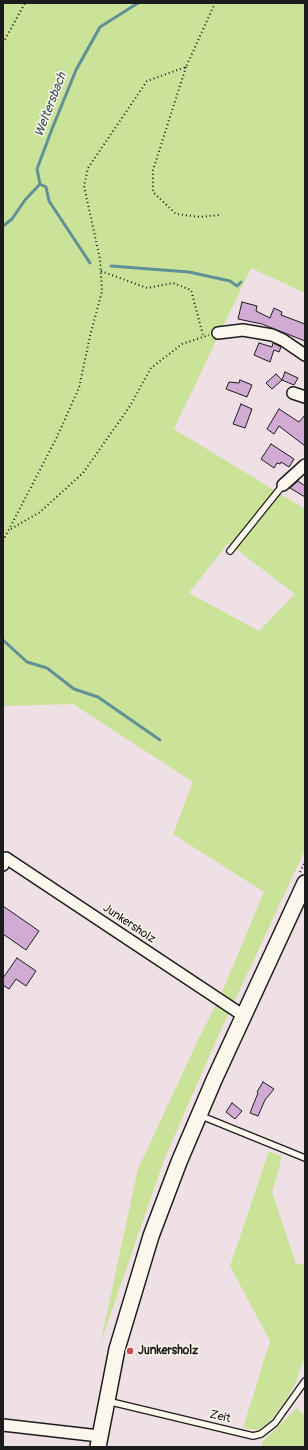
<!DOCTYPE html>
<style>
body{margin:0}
#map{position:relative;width:308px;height:1450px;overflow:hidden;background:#eee0e5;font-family:Pangolin,sans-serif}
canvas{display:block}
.frame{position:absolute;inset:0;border:4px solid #1c1c1c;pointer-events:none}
</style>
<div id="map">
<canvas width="308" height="1450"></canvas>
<div class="frame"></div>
</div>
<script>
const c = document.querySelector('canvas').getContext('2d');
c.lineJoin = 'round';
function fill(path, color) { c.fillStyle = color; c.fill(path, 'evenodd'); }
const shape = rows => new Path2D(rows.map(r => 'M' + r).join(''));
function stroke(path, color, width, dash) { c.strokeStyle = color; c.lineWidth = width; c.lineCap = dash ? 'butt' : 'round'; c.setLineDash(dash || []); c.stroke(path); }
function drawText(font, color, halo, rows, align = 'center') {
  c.font = font + ' Pangolin,sans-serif'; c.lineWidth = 3; c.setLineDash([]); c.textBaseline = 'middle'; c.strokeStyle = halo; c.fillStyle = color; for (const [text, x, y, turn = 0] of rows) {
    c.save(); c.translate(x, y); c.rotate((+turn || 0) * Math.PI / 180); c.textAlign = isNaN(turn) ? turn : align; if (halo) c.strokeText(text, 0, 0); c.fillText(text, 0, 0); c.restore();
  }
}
fill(shape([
 [3,3,305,3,305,293,251,268,174,429,305,509,305,850,215,1043,164,1160,100,1345,138,1169,200,1036,220,997,264,892,173,834,193,782,73,704,3,706],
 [228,543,295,594,259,631,189,593],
 [269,1151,282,1157,272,1192,296,1264,305,1264,305,1355,296,1382,287,1399,270,1421,259,1430,243,1428,270,1341,230,1266],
 [297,1408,305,1416,305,1447,263,1447,262,1442]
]), '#cbe398');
stroke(shape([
 [304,3,305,4],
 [40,184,46,187,49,201,90,263],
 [3,226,12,219,25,200,40,184,37,169,52,129,76,70,100,27,138,3],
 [111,266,189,272,230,281,237,286,241,282],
 [3,640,27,662,47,668,74,689,98,697,160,740]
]), '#609196', 3);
const building = shape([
 [242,302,257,306,256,311,270,318,274,308,282,312,281,315,305,324,305,341,262,324,238,319,242,302],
 [259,343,272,347,273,343,281,347,279,352,274,350,270,362,254,355,259,343],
 [285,372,298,378,294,385,282,380,285,372],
 [276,374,282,380,272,389,266,383,276,374],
 [240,380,252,385,247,397,226,389,229,382,239,383,240,380],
 [241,404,252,409,245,428,233,424,241,404],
 [279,409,299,422,305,415,305,446,279,426,274,434,267,429,279,409],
 [271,444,294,459,289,467,281,462,280,464,277,463,274,468,261,459,271,444],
 [298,481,305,486,305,497,290,488,298,481],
 [3,906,39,931,26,950,3,934,3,906],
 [17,958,36,971,26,986,16,979,9,989,3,985,3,978,17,958],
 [263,1082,274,1089,265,1100,258,1116,250,1113,258,1093,257,1092,263,1082],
 [232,1103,242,1111,235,1119,226,1112,232,1103]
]);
fill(building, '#d1abd4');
stroke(building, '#1c1c1c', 1);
const service = shape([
 [230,551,283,485],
 [199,1115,305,1158],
 [107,1401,253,1436,261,1434,275,1423,305,1381]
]);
const minor = shape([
 [218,333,243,330,272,335,283,340,305,355],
 [293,393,305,397],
 [283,485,305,465],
 [3,865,6,858,244,1016],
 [3,1425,99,1436]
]);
const secondary = shape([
 [98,1447,117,1349,151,1236,179,1162,214,1080,305,883]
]);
stroke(service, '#1c1c1c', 8);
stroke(minor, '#1c1c1c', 14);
stroke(secondary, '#1c1c1c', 18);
stroke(shape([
 [3,43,25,3],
 [186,67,153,170,153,192,176,214,200,217,219,215],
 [101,271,147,288,173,283,191,290,203,335],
 [11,529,40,512,83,473,130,406,151,368,182,344,209,335],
 [3,541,56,439,79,388,90,336,102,291,100,259,84,186,88,168,147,81,186,67,215,3],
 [300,872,305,862]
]), '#1c1c1c', 2, [1, 3]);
stroke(service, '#fbf7ec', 5.5);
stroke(minor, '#fbf7ec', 11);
stroke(secondary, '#fbf7ec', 15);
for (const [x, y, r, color] of [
 [130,1351,4,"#d1495b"]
]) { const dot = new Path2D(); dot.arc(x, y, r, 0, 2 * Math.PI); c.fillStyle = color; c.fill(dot); stroke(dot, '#fbf7ec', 1.5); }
drawText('12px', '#1c1c1c', '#fbf7ec', [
 ["Junkersholz",129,924,34],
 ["Zeit",220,1417,13]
]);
drawText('bold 12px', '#1c1c1c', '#fbf7ec', [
 ["Junkersholz",138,1351]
], 'left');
drawText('italic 13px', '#3e5659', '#fbf7ec', [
 ["Weltersbach",51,105,-69]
]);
</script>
